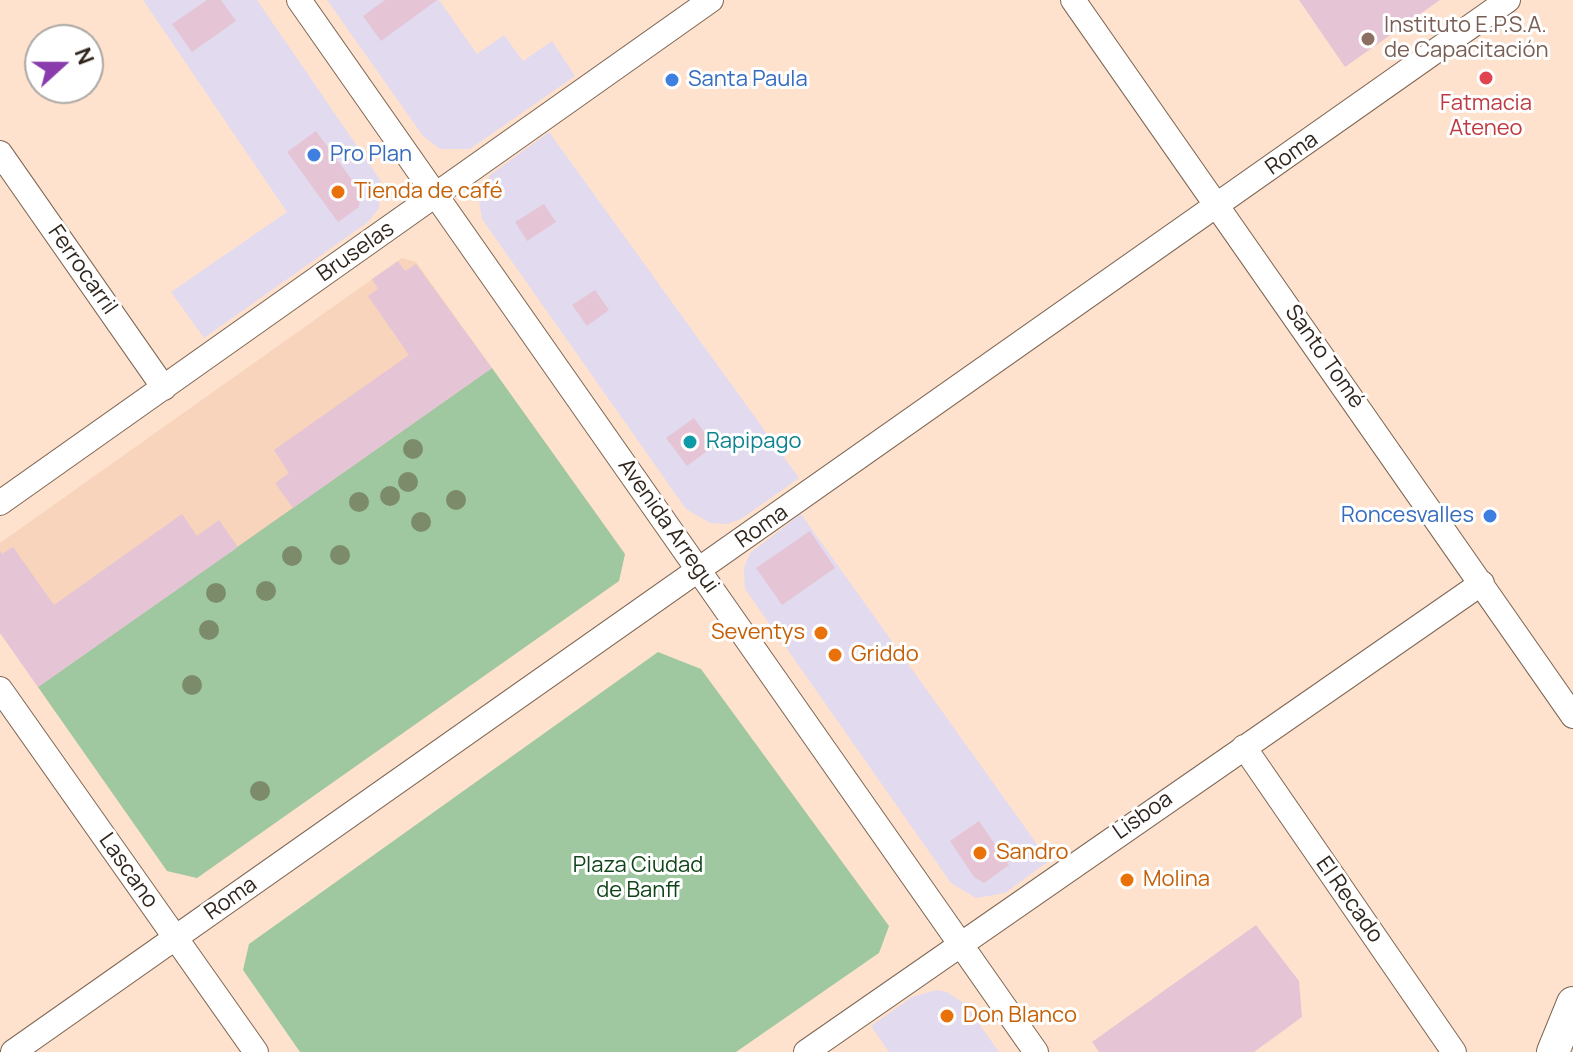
<!DOCTYPE html>
<meta charset="utf-8">
<style>
body{margin:0}
#map{position:relative;width:1573px;height:1052px;overflow:hidden;background:#ffe2cd;font-family:Manrope,sans-serif}
canvas{display:block}
.north{position:absolute;left:24px;top:24px;width:80px;height:80px;box-sizing:border-box;background:#fff;border:2px solid #aca8a5;border-radius:50%;rotate:69deg;font-size:22px;font-weight:700;line-height:32px;text-align:center;color:#30261e}
.north::after{content:'';display:block;margin:auto;width:28px;height:36px;background:#8a3cac;clip-path:polygon(50% 0,100% 100%,50% 72%,0 100%)}
</style>
<div id="map">
<canvas width="1573" height="1052"></canvas>
<div class="north">N</div>
</div>
<script>
const c = document.querySelector('canvas').getContext('2d');
c.lineJoin = 'round';
function fill(path, color) { c.fillStyle = color; c.fill(path, 'evenodd'); }
const shape = rows => new Path2D(rows.map(r => 'M' + r).join(''));
function stroke(path, color, width, dash) { c.strokeStyle = color; c.lineWidth = width; c.lineCap = dash ? 'butt' : 'round'; c.setLineDash(dash || []); c.stroke(path); }
function drawText(font, color, halo, rows, align = 'center') {
  c.font = font + ' Manrope,sans-serif'; c.lineWidth = 6; c.setLineDash([]); c.textBaseline = 'middle'; c.strokeStyle = halo; c.fillStyle = color; for (const [text, x, y, turn = 0] of rows) {
    c.save(); c.translate(x, y); c.rotate((+turn || 0) * Math.PI / 180); c.textAlign = isNaN(turn) ? turn : align; if (halo) c.strokeText(text, 0, 0); c.fillText(text, 0, 0); c.restore();
  }
}
fill(shape([
 [143,0,257,0,381,181,379,208,368,222,204,338,171,292,287,212],
 [327,0,439,0,477,54,504,35,523,61,552,41,575,76,470,149,440,149,423,136],
 [549,132,799,478,741,519,727,524,710,523,686,509,482,219,479,200,490,175],
 [801,514,1049,861,1005,893,976,898,951,883,745,589,744,568,750,553],
 [936,990,947,992,965,1004,999,1052,889,1052,871,1026,912,997]
]), '#e2daef');
fill(shape([
 [402,258,416,262,625,554,619,581,197,878,167,871,0,633,0,543]
]), '#f7d4bb');
fill(shape([
 [492,368,625,554,619,581,197,878,167,871,38,687],
 [658,652,701,669,889,926,879,953,736,1052,300,1052,243,970,249,944]
]), '#9fc8a1');
fill(shape([
 [207,0,221,0,236,21,192,52,172,24],
 [385,0,437,0,381,41,363,16],
 [1299,0,1440,0,1345,67],
 [316,131,360,191,359,207,338,222,287,152],
 [544,204,556,222,527,241,515,222],
 [398,261,405,271,416,264,492,368,293,508,275,483,289,473,274,450,409,355,368,296,378,289,372,279],
 [595,290,609,310,587,326,572,305],
 [694,418,714,446,687,466,666,438],
 [182,514,197,536,219,520,238,547,38,687,0,633,0,551,2,554,13,547,54,605],
 [810,531,835,568,782,605,756,568],
 [979,821,1009,865,984,883,974,877,950,841],
 [1256,925,1299,981,1302,1017,1254,1052,1099,1052,1092,1042]
]), '#e5c5d5');
const street = shape([
 [299,0,1036,1052],
 [1073,0,1573,716],
 [0,153,164,388],
 [0,503,711,0],
 [0,689,256,1052],
 [1244,747,1454,1052],
 [13,1052,1508,0],
 [806,1052,1482,583]
]);
const secondary = shape([
 [1553,1052,1573,1003]
]);
stroke(street, '#7e6654', 26);
stroke(secondary, '#7e6654', 34);
stroke(street, '#fff', 24);
stroke(secondary, '#fff', 32);
c.fillStyle = '#7c8c6a';
for (const [x, y] of [
 [413,449],
 [408,482],
 [390,496],
 [456,500],
 [359,502],
 [421,522],
 [340,555],
 [292,556],
 [266,591],
 [216,593],
 [209,630],
 [192,685],
 [260,791]
]) { c.beginPath(); c.arc(x, y, 10, 0, 2 * Math.PI); c.fill(); }
for (const [x, y, r, color] of [
 [1368,39,8,"#8d6e63"],
 [1486,78,8,"#e0444e"],
 [672,80,8,"#3f7fe0"],
 [314,155,8,"#3f7fe0"],
 [338,192,8,"#e8710a"],
 [690,442,8,"#0f9aa8"],
 [1490,516,8,"#3f7fe0"],
 [821,633,8,"#e8710a"],
 [835,655,8,"#e8710a"],
 [980,853,8,"#e8710a"],
 [1127,880,8,"#e8710a"],
 [947,1016,8,"#e8710a"]
]) { const dot = new Path2D(); dot.arc(x, y, r, 0, 2 * Math.PI); c.fillStyle = color; c.fill(dot); stroke(dot, '#fff', 3); }
drawText('22px', '#785e54', '#fff', [
 ["Instituto E.P.S.A.",1384,26],
 ["de Capacitación",1384,51]
], 'left');
drawText('22px', '#366cbe', '#fff', [
 ["Santa Paula",688,80],
 ["Pro Plan",330,155],
 ["Roncesvalles",1474,516,"right"]
], 'left');
drawText('22px', '#be3a42', '#fff', [
 ["Fatmacia",1486,104],
 ["Ateneo",1486,129]
]);
drawText('22px', '#30261e', '#fff', [
 ["Roma",1292,154,-35],
 ["Bruselas",356,252,-35],
 ["Ferrocarril",82,270,55],
 ["Santo Tomé",1324,357,55],
 ["Avenida Arregui",668,526,55],
 ["Roma",762,527,-35],
 ["Lisboa",1143,816,-35],
 ["Lascano",128,871,55],
 ["Roma",231,899,-35],
 ["El Recado",1349,900,55]
]);
drawText('22px', '#c56008', '#fff', [
 ["Tienda de café",354,192],
 ["Seventys",805,633,"right"],
 ["Griddo",851,655],
 ["Sandro",996,853],
 ["Molina",1143,880],
 ["Don Blanco",963,1016]
], 'left');
drawText('22px', '#0d838f', '#fff', [
 ["Rapipago",706,442]
], 'left');
drawText('22px', '#114519', '#fff', [
 ["Plaza Ciudad",638,866],
 ["de Banff",638,891]
]);
</script>
